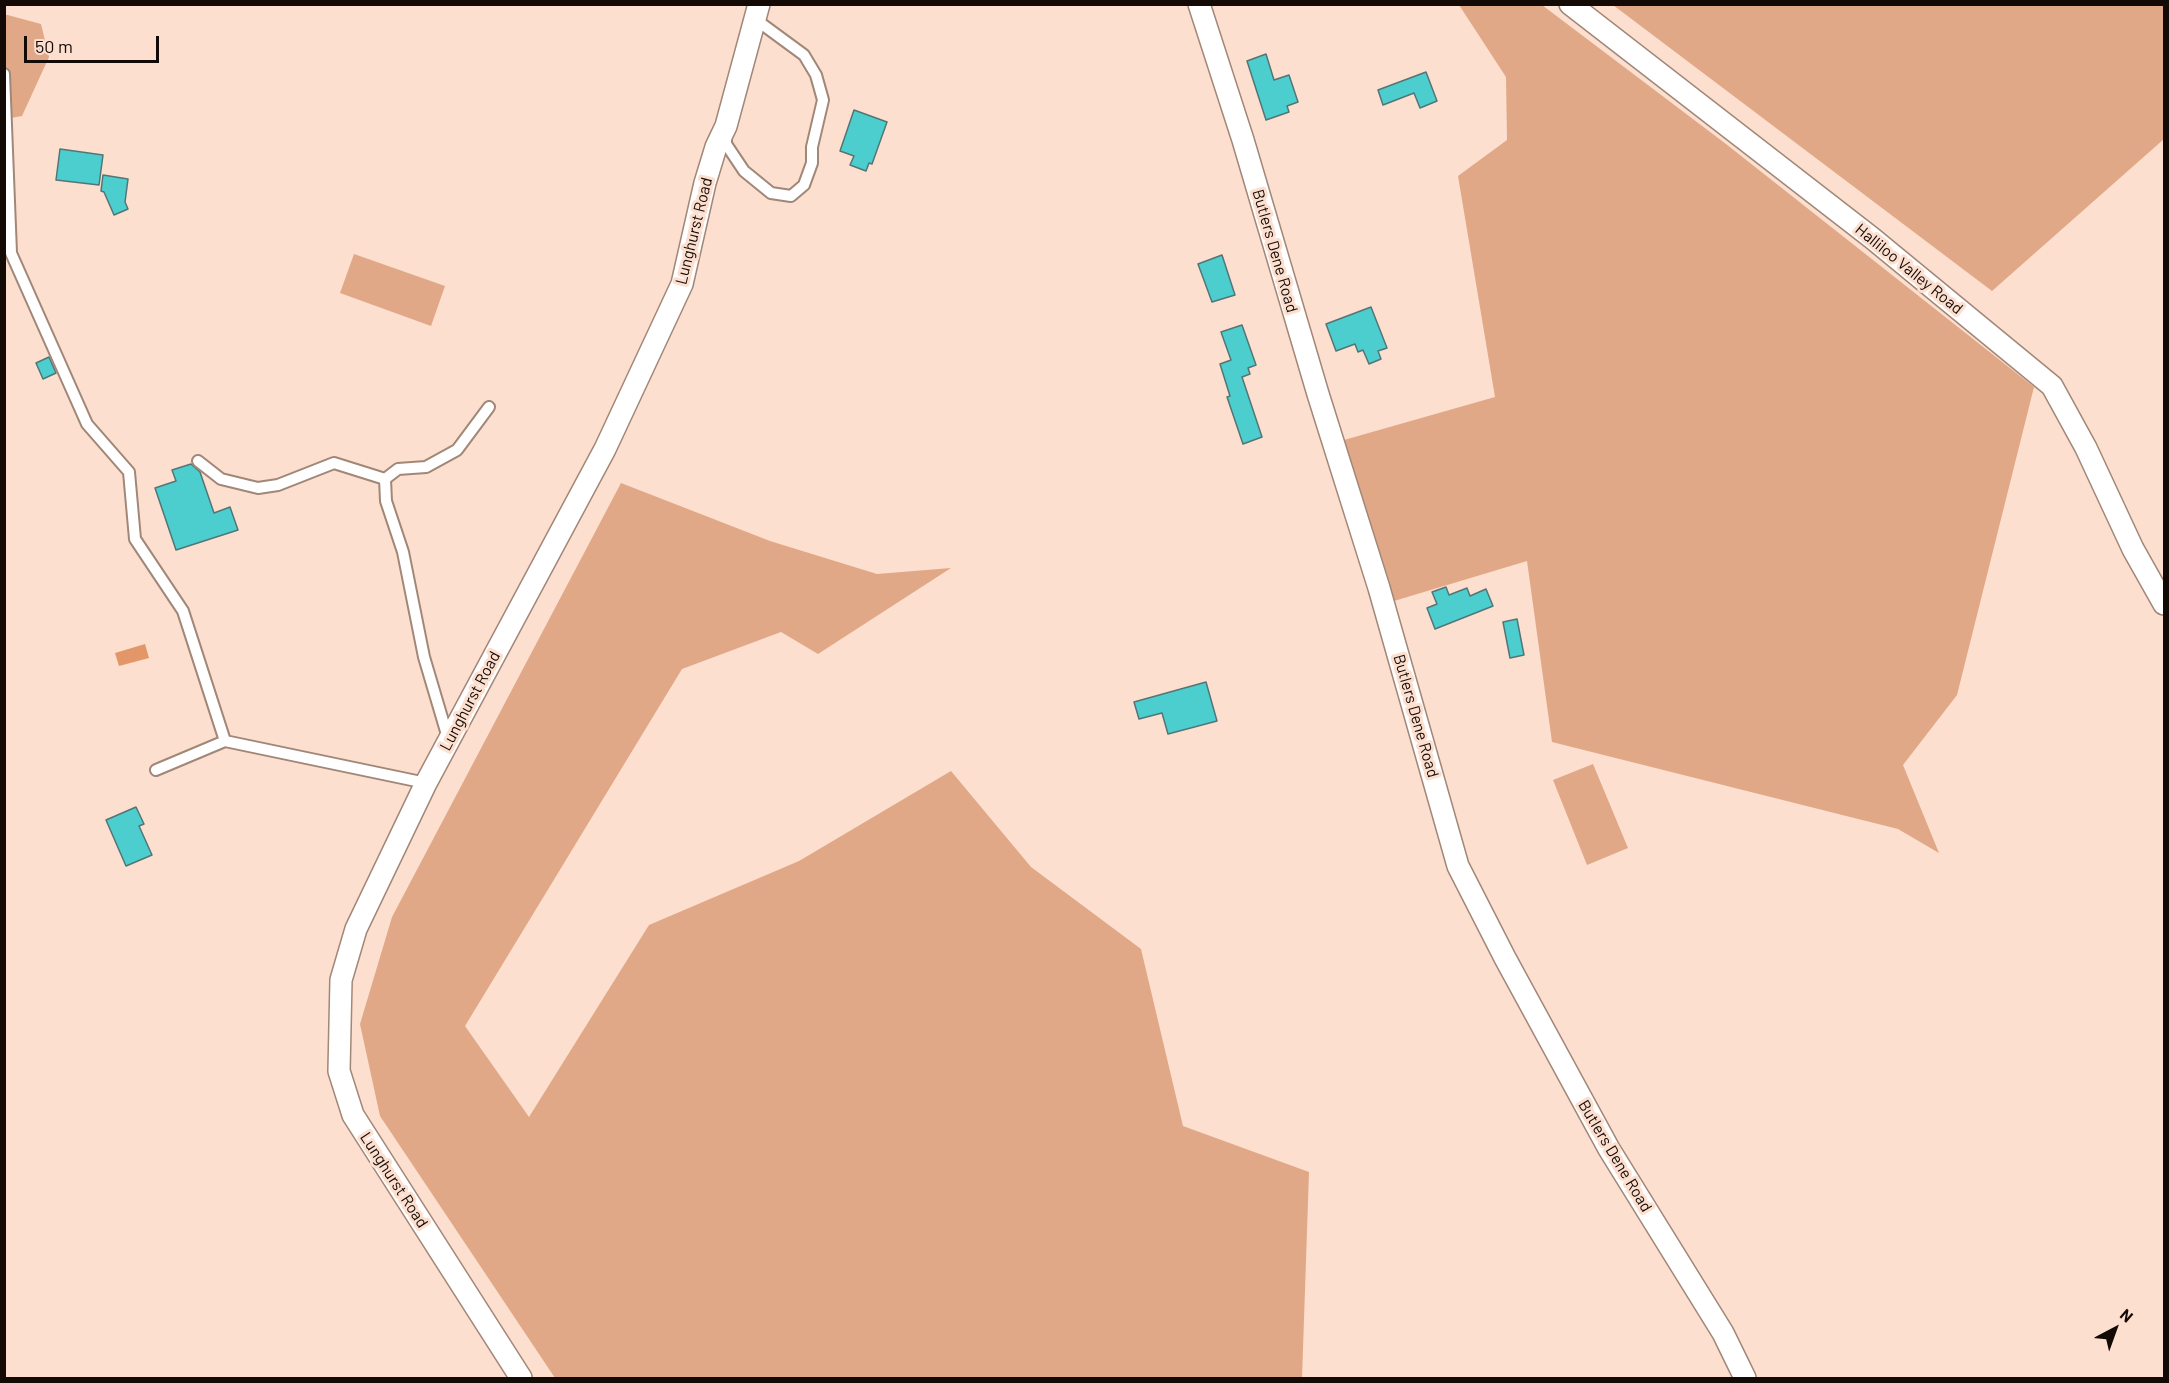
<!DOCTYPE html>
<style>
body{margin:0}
#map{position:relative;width:2169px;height:1383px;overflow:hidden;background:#fcdfcf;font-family:Barlow,sans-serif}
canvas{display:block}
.frame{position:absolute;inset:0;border:6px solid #130a05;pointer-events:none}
.north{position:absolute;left:2085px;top:1299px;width:60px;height:60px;-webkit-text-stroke:4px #fcdfcf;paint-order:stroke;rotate:41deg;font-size:16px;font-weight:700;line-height:24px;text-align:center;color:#130a05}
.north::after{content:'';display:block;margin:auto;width:21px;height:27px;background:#130a05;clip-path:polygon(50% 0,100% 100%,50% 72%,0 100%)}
.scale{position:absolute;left:24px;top:36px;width:135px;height:27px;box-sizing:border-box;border:3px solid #130a05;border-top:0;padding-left:8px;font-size:18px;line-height:21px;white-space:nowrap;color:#130a05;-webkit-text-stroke:4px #fcdfcf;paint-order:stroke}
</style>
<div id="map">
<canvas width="2169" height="1383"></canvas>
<div class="frame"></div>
<div class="north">N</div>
<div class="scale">50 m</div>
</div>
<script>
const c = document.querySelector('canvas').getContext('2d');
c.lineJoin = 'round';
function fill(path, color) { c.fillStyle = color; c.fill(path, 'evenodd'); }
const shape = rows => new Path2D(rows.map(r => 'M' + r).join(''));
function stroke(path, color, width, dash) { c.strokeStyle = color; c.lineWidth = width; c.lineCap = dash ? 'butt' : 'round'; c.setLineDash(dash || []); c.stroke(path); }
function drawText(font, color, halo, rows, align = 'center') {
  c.font = font + ' Barlow,sans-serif'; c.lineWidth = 6; c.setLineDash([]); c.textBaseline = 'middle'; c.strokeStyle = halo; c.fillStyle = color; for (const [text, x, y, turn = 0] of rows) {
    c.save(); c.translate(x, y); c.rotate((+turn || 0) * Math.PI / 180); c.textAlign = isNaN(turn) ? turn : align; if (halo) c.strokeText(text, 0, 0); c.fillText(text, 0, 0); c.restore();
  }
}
fill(shape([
 [1459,5,1542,5,1726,144,2034,387,1957,695,1903,765,1939,853,1898,829,1552,742,1527,561,1394,601,1344,440,1495,397,1458,176,1507,140,1506,77],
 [1613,5,2164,5,2164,139,1992,291],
 [4,14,41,24,49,57,22,116,5,119],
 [354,254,445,286,431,326,340,293],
 [621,483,770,541,877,574,951,568,818,654,781,632,682,669,465,1026,529,1117,649,925,799,861,951,771,1031,867,1141,949,1183,1126,1309,1172,1302,1378,555,1378,380,1116,360,1024,392,917],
 [1593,764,1628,848,1587,865,1553,780]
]), '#e1a887');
fill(shape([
 [145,644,149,658,119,666,115,653]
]), '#e39667');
const building = shape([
 [1266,54,1274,80,1289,75,1298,102,1287,106,1289,112,1266,120,1247,61,1266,54],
 [1426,72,1437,101,1420,108,1414,93,1383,105,1378,90,1426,72],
 [854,110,887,122,872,164,869,163,866,171,850,165,854,156,840,151,854,110],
 [60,149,103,155,99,185,56,180,60,149],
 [103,175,128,179,125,202,128,209,114,215,104,192,101,191,103,175],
 [1222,255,1235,295,1212,302,1198,264,1222,255],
 [1371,307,1387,348,1378,351,1381,359,1369,364,1363,350,1358,352,1355,344,1336,351,1326,324,1371,307],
 [1242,325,1256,365,1248,368,1250,374,1242,377,1262,437,1243,444,1227,397,1230,396,1220,364,1231,360,1221,332,1242,325],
 [49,357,56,373,43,379,36,363,49,357],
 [191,464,200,472,214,513,230,507,238,530,176,550,155,488,176,481,172,470,191,464],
 [1446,587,1449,595,1467,588,1470,596,1486,589,1493,606,1435,629,1427,608,1437,604,1432,592,1446,587],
 [1517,619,1524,655,1510,658,1503,622,1517,619],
 [1206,682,1217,721,1168,734,1162,713,1139,719,1134,702,1206,682],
 [136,807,144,824,139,826,152,855,126,866,106,820,136,807]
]);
fill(building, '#4ccecf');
stroke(building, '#537575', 1.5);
const lane = shape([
 [4,74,11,253,87,424,129,472,135,539,183,611,225,741],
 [726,134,726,144,744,171,771,193,791,196,804,185,812,163,812,147,823,100,816,75,804,55,755,19],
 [198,461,221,479,258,488,278,485,334,463,385,479],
 [448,738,424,657,403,552,386,501,385,479,398,469,426,467,457,450,489,407],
 [156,770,225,741,426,783]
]);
const street = shape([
 [1199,4,1243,140,1318,394,1379,588,1458,866,1505,958,1609,1149,1723,1333,1745,1378],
 [1570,4,1872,238,2052,386,2086,448,2133,549,2164,604],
 [521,1378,353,1115,339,1071,341,980,356,929,426,783,605,449,682,284,705,183,716,147,726,126,759,4]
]);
stroke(lane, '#a18778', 14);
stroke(street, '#a18778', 24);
stroke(lane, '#fff', 10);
stroke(street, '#fff', 21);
drawText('16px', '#130a05', '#fcdfcf', [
 ["Lunghurst Road",694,231,-76],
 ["Butlers Dene Road",1275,251,74],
 ["Halliloo Valley Road",1909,269,39],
 ["Lunghurst Road",470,701,-62],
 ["Butlers Dene Road",1416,716,74],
 ["Butlers Dene Road",1615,1156,59],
 ["Lunghurst Road",394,1180,57]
]);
</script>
